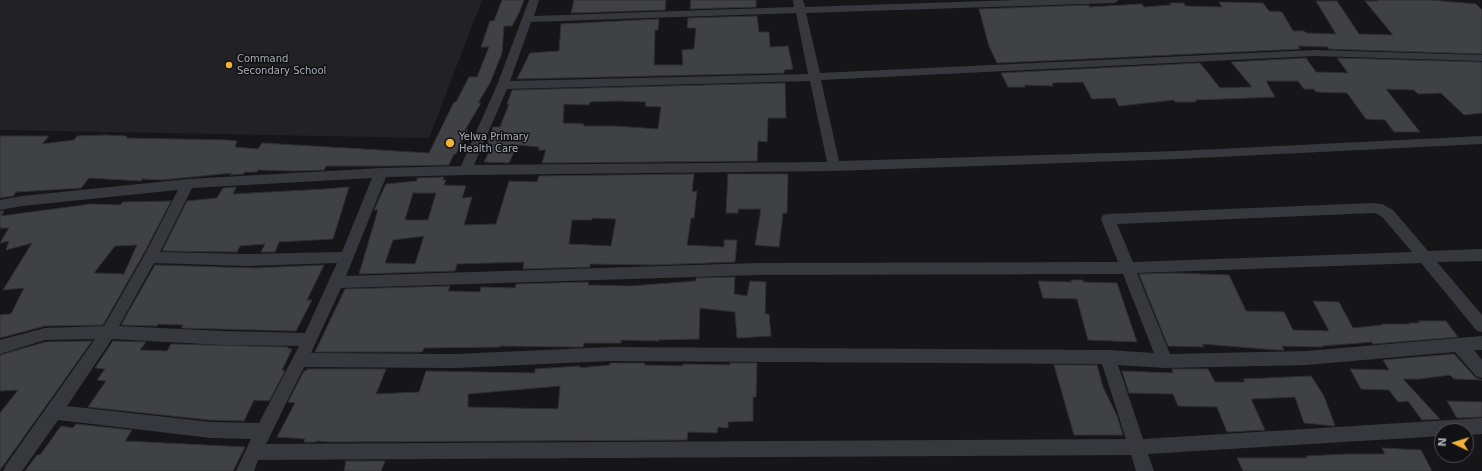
<!DOCTYPE html>
<style>
body{margin:0}
#map{position:relative;width:1482px;height:471px;overflow:hidden;background:#161618;font-family:"DejaVu Sans",sans-serif}
canvas{display:block}
.north{position:absolute;left:1434px;top:423px;width:40px;height:40px;box-sizing:border-box;background:#111113;border:1px solid #4d4f55;border-radius:50%;rotate:274deg;font-size:11px;font-weight:700;line-height:16px;text-align:center;color:#a8adb8}
.north::after{content:'';display:block;margin:auto;width:14px;height:18px;background:#f2b134;clip-path:polygon(50% 0,100% 100%,50% 72%,0 100%)}
</style>
<div id="map">
<canvas width="1482" height="471"></canvas>
<div class="north">N</div>
</div>
<script>
const c = document.querySelector('canvas').getContext('2d');
c.lineJoin = 'round';
function fill(path, color) { c.fillStyle = color; c.fill(path, 'evenodd'); }
const shape = rows => new Path2D(rows.map(r => 'M' + r).join(''));
function stroke(path, color, width, dash) { c.strokeStyle = color; c.lineWidth = width; c.lineCap = dash ? 'butt' : 'round'; c.setLineDash(dash || []); c.stroke(path); }
function drawText(font, color, halo, rows, align = 'center') {
  c.font = font + ' "DejaVu Sans",sans-serif'; c.lineWidth = 3; c.setLineDash([]); c.textBaseline = 'middle'; c.strokeStyle = halo; c.fillStyle = color; for (const [text, x, y, turn = 0] of rows) {
    c.save(); c.translate(x, y); c.rotate((+turn || 0) * Math.PI / 180); c.textAlign = isNaN(turn) ? turn : align; if (halo) c.strokeText(text, 0, 0); c.fillText(text, 0, 0); c.restore();
  }
}
fill(shape([
 [0,0,482,0,429,138,0,130]
]), '#222225');
const building = shape([
 [502,0,524,0,519,13,512,26,504,26,502,53,490,83,478,103,481,103,465,130,468,130,456,154,454,154,449,165,384,166,326,166,324,170,295,171,258,170,257,172,245,172,243,174,230,175,232,173,161,180,142,179,141,181,89,178,81,188,16,192,13,196,0,198,0,136,49,136,42,144,74,140,77,136,105,135,127,136,126,138,227,140,237,141,235,147,258,149,262,143,429,153,454,102,456,102,469,77,477,77,489,47,481,47,490,21,494,21,502,0],
 [574,0,666,0,665,10,571,13,574,0],
 [691,0,756,0,756,7,690,9,691,0],
 [1377,0,1431,0,1476,4,1482,10,1482,54,1329,49,1328,47,1298,46,1300,49,997,63,989,46,979,9,1089,5,1089,7,1142,4,1144,7,1171,5,1170,3,1184,3,1185,6,1222,7,1219,2,1263,3,1269,11,1282,12,1293,31,1304,31,1306,33,1336,34,1316,1,1337,1,1359,34,1393,35,1365,1,1378,1,1377,0],
 [757,16,759,32,769,32,770,47,788,46,793,69,784,70,784,73,517,79,530,53,559,51,561,24,659,19,658,30,655,30,654,65,683,65,682,50,694,49,696,28,687,28,688,18,757,16],
 [1306,58,1316,72,1348,73,1337,58,1482,62,1482,113,1464,115,1441,93,1418,94,1414,90,1386,89,1420,132,1394,132,1385,120,1366,119,1347,93,1316,92,1314,89,1304,89,1298,81,1266,81,1275,97,1195,100,1196,102,1175,102,1174,100,1119,106,1115,98,1092,99,1083,82,1052,83,1053,86,1025,85,1025,87,1008,87,1001,73,1200,63,1220,88,1252,87,1231,62,1306,58],
 [785,83,786,118,768,118,767,142,758,141,757,161,542,163,546,150,538,150,539,147,517,145,509,163,484,162,493,144,487,144,493,127,500,127,509,104,507,104,512,90,785,83],
 [617,101,646,102,645,106,661,107,658,129,615,126,583,126,584,124,563,123,564,104,589,105,590,102,617,101],
 [694,174,692,192,697,191,694,218,691,218,687,245,724,247,724,240,737,240,735,262,653,265,590,264,590,267,523,269,524,262,457,264,455,271,359,274,378,210,374,210,386,184,417,181,417,178,444,177,443,180,446,180,444,185,466,186,462,198,472,197,464,225,496,224,509,181,537,182,539,176,694,174],
 [413,193,436,193,428,220,405,220,413,193],
 [592,218,616,219,611,246,569,244,572,220,592,220,592,218],
 [424,236,415,264,385,263,393,240,424,236],
 [728,174,788,174,787,213,783,213,779,247,755,245,761,209,738,209,738,213,726,213,728,174],
 [236,187,233,194,325,189,349,187,333,239,279,242,275,252,261,252,265,244,240,246,237,252,162,251,187,201,217,198,223,188,236,187],
 [171,201,144,253,103,325,45,326,0,338,0,315,11,314,24,288,3,290,32,243,6,250,9,241,0,243,9,228,0,228,0,211,4,211,1,216,91,204,120,205,123,202,171,201],
 [137,245,124,274,94,273,115,246,137,245],
 [155,265,255,268,324,265,307,300,312,300,296,331,181,328,183,325,158,324,157,326,121,325,155,265],
 [1173,273,1229,275,1246,311,1284,312,1293,330,1329,331,1313,301,1339,302,1353,328,1382,325,1382,324,1410,324,1409,323,1420,323,1418,321,1446,321,1458,337,1373,344,1372,342,1322,346,1323,347,1282,346,1284,350,1277,350,1202,344,1204,347,1168,346,1139,274,1173,273],
 [735,277,734,294,747,296,750,281,766,282,765,314,769,314,771,336,737,338,735,312,700,308,699,339,658,340,658,341,621,340,621,343,584,343,583,347,575,347,500,346,500,347,424,348,422,352,315,352,345,289,450,286,448,291,480,292,481,287,515,288,516,284,589,282,588,285,631,286,696,281,696,278,735,277],
 [1071,280,1083,280,1083,282,1117,283,1137,342,1088,340,1077,299,1043,298,1038,281,1072,282,1071,280],
 [92,341,18,445,0,470,0,413,18,390,0,391,0,355,45,342,92,341],
 [113,341,146,342,140,350,167,351,171,344,288,347,288,349,292,349,282,370,285,371,269,401,254,400,244,421,209,420,88,407,106,381,97,380,105,369,95,368,113,341],
 [1454,354,1475,377,1482,380,1454,379,1450,375,1419,379,1403,379,1440,419,1422,420,1408,401,1398,402,1389,390,1361,389,1350,369,1389,370,1383,360,1454,354],
 [610,363,645,363,644,365,683,366,683,364,730,365,730,363,757,363,756,397,753,397,753,421,728,422,728,428,718,427,717,433,688,432,687,440,332,442,317,441,316,442,304,442,305,439,277,437,295,403,288,402,304,371,306,371,307,369,386,369,376,394,419,392,426,371,535,373,535,369,580,366,579,368,610,365,610,363],
 [560,386,558,409,468,407,468,394,560,386],
 [1054,365,1097,365,1103,387,1117,416,1123,435,1074,435,1054,365],
 [1172,369,1208,369,1215,382,1245,382,1243,379,1311,376,1324,396,1335,426,1304,423,1295,397,1251,399,1265,430,1227,432,1217,407,1178,406,1173,394,1129,393,1122,371,1173,373,1172,369],
 [1447,401,1482,402,1482,417,1457,418,1447,401],
 [76,424,132,430,125,441,245,447,233,471,25,471,37,455,40,455,61,426,73,428,76,424],
 [1382,448,1421,450,1432,471,1243,471,1237,458,1307,458,1306,456,1347,454,1385,454,1382,448],
 [346,461,385,461,381,471,344,471,346,461]
]);
fill(building, '#404145');
stroke(building, '#303034', 1);
fill(shape([
 [529,0,539,0,534,16,794,7,793,0,803,0,805,7,1017,0,1119,0,1114,3,806,13,820,73,1315,50,1482,55,1482,61,1315,56,821,80,839,161,1178,151,1482,136,1482,144,1178,159,834,171,466,175,386,177,346,276,758,263,1118,262,1101,219,1103,215,1108,214,1373,203,1382,204,1393,210,1428,251,1482,249,1482,261,1437,262,1482,315,1482,332,1477,331,1421,263,1137,273,1170,354,1307,351,1482,336,1482,350,1474,350,1482,360,1482,378,1476,376,1455,352,1307,365,1165,368,1118,365,1143,439,1482,418,1482,434,1466,435,1466,431,1442,431,1442,436,1148,454,1154,471,1136,471,1131,455,258,460,254,471,236,471,251,439,211,438,58,420,22,471,3,471,6,465,95,339,45,340,0,354,0,340,45,328,104,326,145,254,178,190,22,206,0,210,0,200,22,196,188,179,381,168,461,166,497,85,529,0],
 [796,13,808,74,510,81,531,22,796,13],
 [810,81,827,162,474,165,507,89,810,81],
 [372,178,342,252,247,254,160,252,192,188,372,178],
 [1373,213,1378,214,1383,218,1412,252,1133,262,1117,224,1373,213],
 [154,263,247,266,337,263,305,333,222,331,119,326,154,263],
 [1123,274,1154,353,1108,350,610,347,455,354,311,353,341,288,758,275,1123,274],
 [112,339,222,345,299,346,259,423,211,422,67,406,112,339],
 [610,361,1102,364,1126,439,266,444,304,367,455,368,610,361]
]), '#37383d');
for (const [x, y, r, color] of [
 [229,65,4,"#f2b134"],
 [450,143,5,"#f2b134"]
]) { const dot = new Path2D(); dot.arc(x, y, r, 0, 2 * Math.PI); c.fillStyle = color; c.fill(dot); stroke(dot, '#111113', 1.5); }
drawText('10px', '#a8adb8', '#111113', [
 ["Command",237,59],
 ["Secondary School",237,71],
 ["Yelwa Primary",459,137],
 ["Health Care",459,149]
], 'left');
</script>
